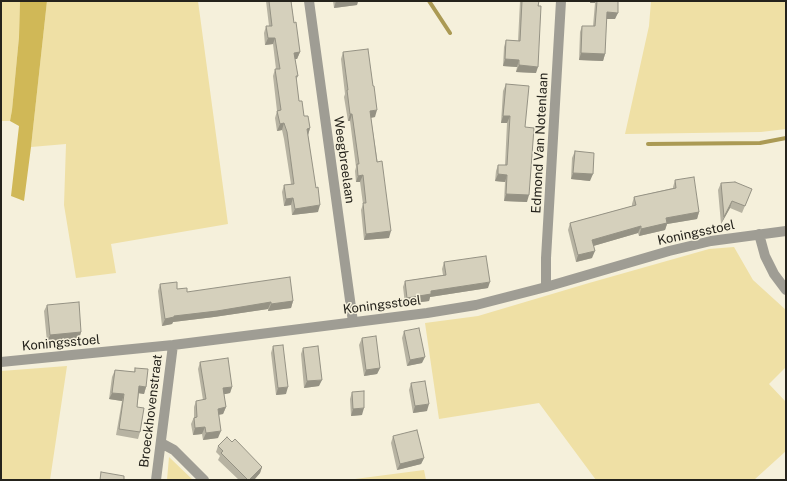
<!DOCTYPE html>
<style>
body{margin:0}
#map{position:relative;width:787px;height:481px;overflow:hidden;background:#f5f0db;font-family:"Public Sans",sans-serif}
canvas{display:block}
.frame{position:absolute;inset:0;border:2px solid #25231c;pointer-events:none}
</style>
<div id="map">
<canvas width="787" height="481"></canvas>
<div class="frame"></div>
</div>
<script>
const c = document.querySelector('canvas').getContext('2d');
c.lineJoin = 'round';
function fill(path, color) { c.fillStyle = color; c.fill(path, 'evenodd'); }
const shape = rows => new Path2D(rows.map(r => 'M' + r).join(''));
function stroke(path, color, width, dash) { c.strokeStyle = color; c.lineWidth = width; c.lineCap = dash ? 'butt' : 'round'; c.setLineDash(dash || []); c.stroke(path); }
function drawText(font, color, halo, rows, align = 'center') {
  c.font = font + ' "Public Sans",sans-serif'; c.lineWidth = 3; c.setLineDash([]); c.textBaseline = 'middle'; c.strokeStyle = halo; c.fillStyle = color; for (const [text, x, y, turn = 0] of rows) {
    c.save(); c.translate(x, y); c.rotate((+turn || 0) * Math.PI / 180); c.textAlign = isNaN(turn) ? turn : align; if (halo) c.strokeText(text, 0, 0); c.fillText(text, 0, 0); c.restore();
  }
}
fill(shape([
 [1,1,20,1,19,37,12,110,10,121,1,121],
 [47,1,198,1,228,224,111,244,116,273,76,278,64,205,66,144,31,147],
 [651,1,786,1,786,129,761,132,625,134,649,26],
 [734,247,753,280,786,310,786,367,769,384,786,402,786,451,754,480,596,480,539,403,439,419,425,323,478,316,589,283,709,249],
 [67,366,50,480,1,480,1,371],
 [169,457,193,480,167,480],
 [424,470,426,480,349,480,355,479]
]), '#efe0a5');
fill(shape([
 [20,1,47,1,31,147,24,201,11,196,19,126,10,121,12,110,19,37]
]), '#d0b857');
stroke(shape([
 [429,1,450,33],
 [648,144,760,143,786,138]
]), '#ab9a54', 4);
stroke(shape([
 [309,1,353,322],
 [759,234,765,256,774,274,786,290],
 [546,287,546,258,561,1],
 [1,362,173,345,427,313,476,305,546,287,669,251,711,241,786,231],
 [161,443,174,450,204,480],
 [156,480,173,345]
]), '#9f9d94', 10);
fill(shape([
 [266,1,291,1,294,23,300,52,297,59,295,59,298,76,296,80,299,101,304,116,310,128,308,135,318,212,292,215,291,205,284,206,282,192,284,185,291,184,284,139,282,130,277,131,275,118,277,111,273,76,275,69,276,69,273,44,265,45,264,33,266,26,269,26],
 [333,1,358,1,357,5,334,8],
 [520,1,539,1,536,73,516,72,517,67,503,66,504,47,506,40,518,41],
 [590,1,618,1,615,19,606,19,605,54,603,61,579,60,580,32,582,26,593,26,595,3,590,3],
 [343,52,375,117,371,118,389,238,364,240,361,210,363,204,360,182,356,182,355,171,356,167,350,121,348,121,344,97,345,94,341,59],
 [506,84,525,127,527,202,504,201,505,182,495,181,496,171,498,165,505,165,507,123,501,123,503,91],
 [575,151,590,181,571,179,572,158],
 [675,180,699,212,697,219,667,224,665,230,639,236,638,233,593,246,592,258,576,262,568,230,570,223,632,206,632,204,634,197,673,188,673,187],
 [721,183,749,196,742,213,730,208,721,224,718,190],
 [444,262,488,288,430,297,429,301,405,304,403,287,405,281,443,275,442,269],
 [160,284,187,292,293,301,291,308,268,311,268,309,214,317,173,322,172,324,162,326,158,291],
 [47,305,81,332,79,339,47,342,44,311],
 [404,331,422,363,407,366,402,338],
 [362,338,380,368,377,374,364,376,359,345],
 [273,346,286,394,276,395,271,353],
 [303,348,319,386,304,388,301,354],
 [200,362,232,387,230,393,224,394,226,407,223,414,219,415,218,438,203,440,202,434,193,435,191,424,194,417,194,407,196,401,203,400,198,369],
 [135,368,146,387,144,394,139,393,137,407,140,432,138,439,116,435,122,401,109,399,112,377,115,370,134,372],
 [411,383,427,411,413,413,409,390],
 [352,392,362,415,351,416,350,399],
 [393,436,424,458,421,464,397,470,391,443],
 [232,442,262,467,260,473,254,480,239,480,218,460,220,456,216,452,218,446]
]), '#b7b3a2');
fill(shape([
 [336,1,358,1,357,5,334,8],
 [591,1,595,1,595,3,590,3],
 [607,12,618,13,615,19,604,19],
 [268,38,275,38,273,44,265,45],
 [300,52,297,59,292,59,294,53],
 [581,53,605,54,603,61,579,60],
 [505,59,519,60,517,67,503,66],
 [519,65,538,67,536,73,516,72],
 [377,110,375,117,368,118,370,111],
 [350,114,352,114,350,121,348,121],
 [503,116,510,116,507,123,501,123],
 [284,123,282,130,277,131,280,124],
 [310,128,308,135,307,129],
 [573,173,593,174,590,181,571,179],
 [498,174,507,175,505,182,495,181],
 [363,175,360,182,356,182,358,176],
 [506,194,529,195,527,202,504,201],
 [293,198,291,205,284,206,286,199],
 [732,201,730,208,721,224,724,217],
 [320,205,318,212,292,215,295,209],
 [699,212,697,219,667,224,665,230,639,236,641,229,666,218],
 [641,226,638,233,590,247,592,240],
 [391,231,389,238,364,240,366,234],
 [595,251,592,258,576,262,578,255],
 [490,282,488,288,430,297,429,301,405,304,407,298,431,291],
 [293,301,291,308,268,311,271,304],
 [271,302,268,309,214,317,173,322,172,324,162,326,165,319,174,316],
 [81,332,79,339,47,342,50,335],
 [425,357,422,363,407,366,410,360],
 [380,368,377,374,364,376,366,370],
 [322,380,319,386,304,388,307,381],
 [139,386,146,387,144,394,137,393],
 [232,387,230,393,221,395,223,388],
 [288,387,286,394,276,395,278,388],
 [112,393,124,394,122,401,109,399],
 [429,404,427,411,413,413,415,406],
 [226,407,223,414,215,415,218,409],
 [364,408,362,415,351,416,353,409],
 [205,427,202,434,193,435,195,428],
 [221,431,218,438,203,440,206,433],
 [424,458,421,464,397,470,400,464],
 [262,467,260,473,254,480,249,480]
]), '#959284');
const building = shape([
 [269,1,291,1,294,23,296,22,300,52,294,53,298,76,296,76,299,101,302,101,304,116,308,116,310,128,307,129,316,188,318,187,320,205,295,209,293,198,286,199,284,185,294,184,287,132,284,123,280,124,277,111,281,110,275,69,280,69,275,38,268,38,266,26,272,26,269,1],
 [522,1,539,1,538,6,541,6,538,67,519,65,519,60,505,59,506,40,520,41,522,1],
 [597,1,618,1,618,13,607,12,605,54,581,53,582,26,595,26,597,1],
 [368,49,373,86,374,86,377,110,370,111,377,162,382,161,391,231,366,234,363,203,366,203,363,175,358,176,357,164,359,164,352,114,350,114,347,90,348,90,343,52,368,49],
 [506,84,529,86,525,127,534,128,529,195,506,194,507,175,498,174,498,165,507,165,510,116,503,116,506,84],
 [575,151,594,153,593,174,573,173,575,151],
 [694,177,699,212,666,218,667,223,641,229,641,226,592,240,595,251,578,255,570,223,636,205,634,197,676,188,675,180,694,177],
 [735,182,752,189,745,206,732,201,724,217,721,183,735,182],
 [486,256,490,282,431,291,431,294,407,298,405,281,446,275,444,262,486,256],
 [290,277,293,301,271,304,271,302,217,311,174,316,174,317,165,319,160,284,177,282,177,289,187,288,187,292,290,277],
 [79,302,81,332,50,335,47,305,79,302],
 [419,328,425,357,410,360,404,331,419,328],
 [376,336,380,368,366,370,362,338,376,336],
 [283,345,288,387,278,388,273,346,283,345],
 [318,346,322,380,307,381,303,348,318,346],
 [228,358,232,387,223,388,226,407,218,409,221,431,206,433,205,427,195,428,194,418,197,417,196,401,206,399,200,362,228,358],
 [135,368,148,369,146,387,139,386,137,407,144,408,140,432,119,429,124,394,112,393,115,370,135,372,135,368],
 [425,381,429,404,415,406,411,383,425,381],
 [364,391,364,408,353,409,352,392,364,391],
 [417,430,424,458,400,464,393,436,417,430],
 [227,437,232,442,235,439,262,467,249,480,248,480,221,453,223,451,218,446,227,437],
 [101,472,124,476,124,480,100,480,101,472]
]);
fill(building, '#d5d0bc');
stroke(building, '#959284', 1);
drawText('13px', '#25231c', '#f5f0db', [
 ["Edmond Van Notenlaan",540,143,-87],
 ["Weegbreelaan",344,160,82],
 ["Koningsstoel",696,233,-12],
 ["Koningsstoel",382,305,-7],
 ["Koningsstoel",61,343,-5],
 ["Broeckhovenstraat",151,411,-83]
]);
</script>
